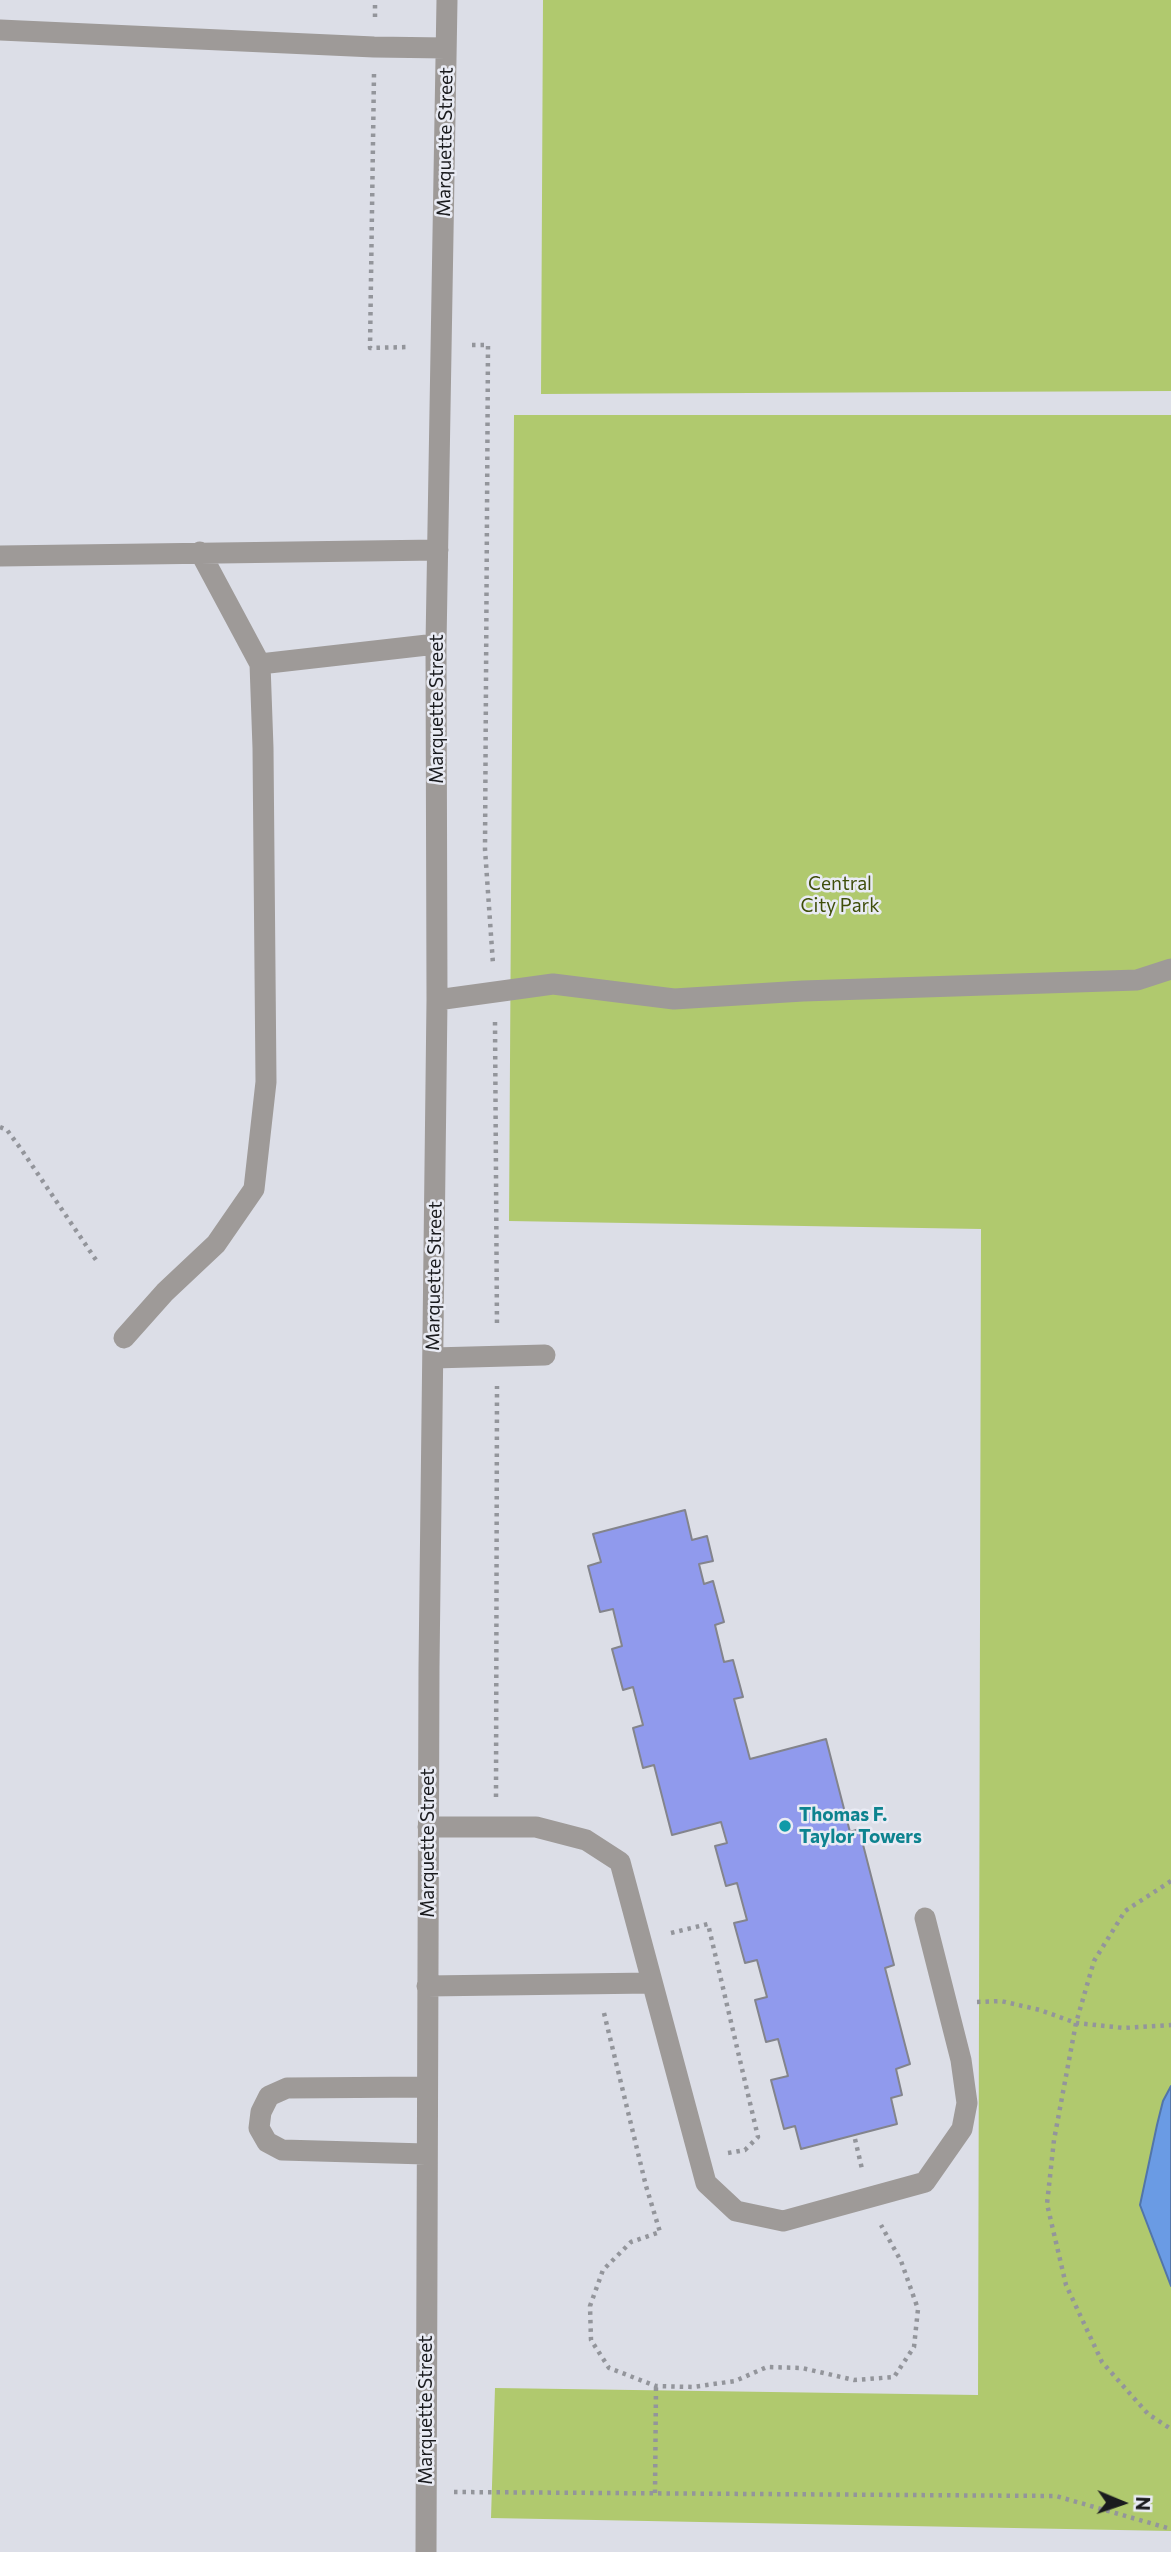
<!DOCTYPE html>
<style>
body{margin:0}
#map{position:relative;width:1171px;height:2552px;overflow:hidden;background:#dcdee7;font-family:Commissioner,sans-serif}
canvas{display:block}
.north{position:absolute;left:1087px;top:2468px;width:70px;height:70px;-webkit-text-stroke:5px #e9ebf4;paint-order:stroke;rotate:92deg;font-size:19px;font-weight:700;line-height:28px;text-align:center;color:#1a1b1e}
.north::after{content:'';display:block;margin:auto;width:24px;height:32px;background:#1a1b1e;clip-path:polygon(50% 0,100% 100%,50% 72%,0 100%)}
</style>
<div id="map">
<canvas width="1171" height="2552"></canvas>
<div class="north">N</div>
</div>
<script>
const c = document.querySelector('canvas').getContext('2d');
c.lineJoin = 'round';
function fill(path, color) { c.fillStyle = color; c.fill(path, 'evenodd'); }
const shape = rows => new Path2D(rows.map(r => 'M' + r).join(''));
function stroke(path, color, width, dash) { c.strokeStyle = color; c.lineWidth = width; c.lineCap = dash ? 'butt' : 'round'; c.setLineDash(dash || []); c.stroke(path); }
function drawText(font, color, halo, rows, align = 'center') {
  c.font = font + ' Commissioner,sans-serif'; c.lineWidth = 5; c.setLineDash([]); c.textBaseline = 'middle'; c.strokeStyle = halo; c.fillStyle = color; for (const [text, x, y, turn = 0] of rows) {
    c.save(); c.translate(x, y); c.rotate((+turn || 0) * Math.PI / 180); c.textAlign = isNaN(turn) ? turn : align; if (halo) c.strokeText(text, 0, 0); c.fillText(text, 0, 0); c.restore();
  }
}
fill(shape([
 [543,0,1171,0,1171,391,541,394],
 [514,415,1171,415,1171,2531,491,2518,495,2388,978,2395,981,1229,509,1221]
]), '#b0c96e');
const water = shape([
 [1171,2086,1171,2286,1140,2205,1157,2125,1163,2101,1171,2086]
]);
fill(water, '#6a9be4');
stroke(water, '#5275a9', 2);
const building = shape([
 [685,1510,692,1540,707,1536,713,1561,699,1564,704,1584,713,1581,724,1622,715,1625,724,1662,733,1660,743,1697,734,1699,750,1759,826,1739,850,1832,859,1829,894,1965,885,1968,910,2064,896,2069,902,2095,891,2098,897,2124,801,2149,795,2126,784,2129,771,2080,788,2076,778,2039,766,2042,755,2000,767,1997,757,1960,745,1963,734,1923,747,1920,737,1883,726,1886,715,1846,727,1843,721,1822,672,1835,654,1765,643,1768,633,1728,643,1725,633,1687,623,1690,612,1649,622,1646,613,1609,600,1612,588,1566,601,1562,593,1534,685,1510]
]);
fill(building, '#909aed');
stroke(building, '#83848c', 2);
stroke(shape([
 [375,17,375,0],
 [374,74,370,348,408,347],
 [472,345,488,345,485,849,493,964],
 [495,1022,497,1328],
 [0,1127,7,1130,21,1149,98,1263],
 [496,1797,497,1386],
 [1171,1881,1125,1911,1094,1961,1076,2023,1054,2140,1047,2204,1066,2285,1102,2362,1148,2414,1171,2429],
 [671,1933,708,1924,758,2137,745,2150,728,2153],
 [977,2002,1001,2001,1040,2010,1076,2023,1124,2028,1171,2025],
 [604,2013,646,2186,660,2232,631,2242,603,2270,590,2306,591,2340,609,2368,656,2386,693,2387,735,2381,767,2367,802,2368,854,2380,894,2377,914,2347,918,2309,901,2261,881,2225],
 [855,2139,862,2169],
 [454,2492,1056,2496,1171,2529],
 [655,2493,656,2386]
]), '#93959b', 4.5, [3.5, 5]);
stroke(shape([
 [0,30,374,47,446,48],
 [0,556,438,550],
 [260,664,436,644],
 [437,1000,553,984,674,999,803,991,1137,980,1171,969],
 [124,1338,165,1292,216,1244,254,1189,266,1082,263,748,260,664,200,552],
 [433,1358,545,1355],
 [428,1827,536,1827,586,1840,620,1862,706,2183,736,2211,783,2221,925,2182,962,2129,967,2103,961,2060,925,1918],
 [427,1986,651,1983],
 [426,2154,282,2150,267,2142,259,2128,261,2112,269,2096,287,2088,427,2087],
 [426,2552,429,1667,437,1000,436,644,447,0]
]), '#9e9a98', 21);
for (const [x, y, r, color] of [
 [785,1826,7,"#0f9aa8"]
]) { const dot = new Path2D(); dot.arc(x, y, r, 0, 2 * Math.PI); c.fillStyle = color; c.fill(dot); stroke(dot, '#e9ebf4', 2.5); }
drawText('19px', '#1a1b1e', '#e9ebf4', [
 ["Marquette Street",445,142,-89],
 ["Marquette Street",437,709,-90],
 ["Marquette Street",434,1276,-89],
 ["Marquette Street",428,1843,-90],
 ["Marquette Street",426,2410,-90]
]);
drawText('19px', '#3f4e0a', '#e9ebf4', [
 ["Central",840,884],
 ["City Park",840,906]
]);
drawText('bold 19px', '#0d838f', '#e9ebf4', [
 ["Thomas F.",799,1815],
 ["Taylor Towers",799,1837]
], 'left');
</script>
